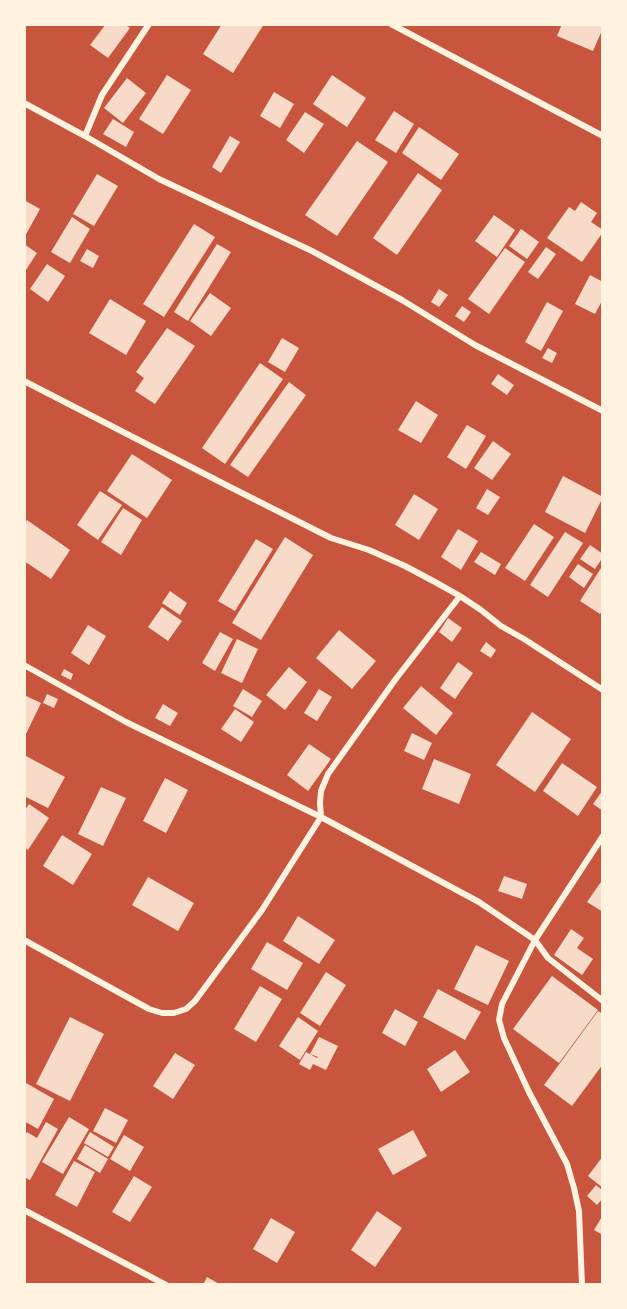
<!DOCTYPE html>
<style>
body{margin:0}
#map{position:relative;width:627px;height:1309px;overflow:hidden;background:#c8553d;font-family:"Times New Roman",serif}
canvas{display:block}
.frame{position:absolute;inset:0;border:26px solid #fff3e0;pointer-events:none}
</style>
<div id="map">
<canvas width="627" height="1309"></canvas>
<div class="frame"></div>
</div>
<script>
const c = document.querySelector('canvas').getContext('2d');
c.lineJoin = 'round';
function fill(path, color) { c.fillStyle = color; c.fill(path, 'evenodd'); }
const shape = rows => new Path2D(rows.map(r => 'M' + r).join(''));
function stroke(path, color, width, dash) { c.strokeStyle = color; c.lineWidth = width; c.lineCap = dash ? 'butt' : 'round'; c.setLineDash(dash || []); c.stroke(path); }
fill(shape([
 [106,24,124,24,130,28,108,58,90,45],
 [222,24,264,24,233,73,203,54],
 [562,24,603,24,603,28,593,51,557,36],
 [167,75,191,90,163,134,139,119],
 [332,75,366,98,347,127,313,104],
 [127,78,146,93,123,123,104,108],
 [274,92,294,104,280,128,260,116],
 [394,111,414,124,396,153,375,140],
 [305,112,324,124,304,153,286,140],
 [113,119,134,132,126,147,103,134],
 [419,127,459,154,441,180,402,153],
 [230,136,240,142,221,173,212,167],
 [357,141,388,162,337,236,305,215],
 [418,173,442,190,397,255,373,238],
 [97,174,118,186,94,226,73,214],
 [24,200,40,209,24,238],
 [581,202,597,213,591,222,603,230,603,232,582,262,547,238,569,207,575,211],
 [494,215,515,230,497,257,475,241],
 [72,217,90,229,70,263,51,252],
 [194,224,215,237,164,317,143,304],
 [521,229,539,242,527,259,509,246],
 [24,244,37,253,24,273],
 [217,244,231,252,188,321,174,312],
 [546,247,556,254,538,279,528,272],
 [505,248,525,262,489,314,468,299],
 [87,249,99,256,93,268,80,261],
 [47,264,65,276,48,302,30,289],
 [590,275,603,282,603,299,595,314,575,304],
 [439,289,448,295,439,307,431,302],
 [210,293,231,308,211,336,190,321],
 [110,299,146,321,126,355,89,333],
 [547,302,563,311,541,351,525,342],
 [462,306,471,312,464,322,455,316],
 [167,328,195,346,155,404,135,391,144,378,136,372],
 [282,338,299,348,285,372,268,362],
 [548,348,557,353,552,363,542,358],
 [260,363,283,379,225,464,202,448],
 [498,374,514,385,507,395,491,384],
 [289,382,306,395,248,477,230,465],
 [416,401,438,415,421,443,398,430],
 [467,425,486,436,466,469,447,457],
 [493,441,511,454,492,480,474,468],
 [132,454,172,480,147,518,107,491],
 [563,476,603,497,585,533,545,512],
 [487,489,500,497,488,515,476,508],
 [100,491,122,505,98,540,77,525],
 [414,494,438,509,419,540,395,525],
 [123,508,142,520,121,555,101,542],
 [27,520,70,550,51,579,24,561,24,525],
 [534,524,554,537,525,581,505,568],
 [458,529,478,541,461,570,441,557],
 [565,532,583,543,548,597,530,585],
 [285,537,313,555,261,640,232,623],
 [256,539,273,549,235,611,218,601],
 [590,545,603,554,603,557,595,569,580,559],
 [481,552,501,564,495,575,474,562],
 [578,564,593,574,584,588,569,577],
 [603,565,603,609,600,614,580,601],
 [170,591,187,603,180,615,162,603],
 [162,607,182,621,168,641,148,627],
 [448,618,462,628,452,642,439,632],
 [88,625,106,636,89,665,71,653],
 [339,630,376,661,352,689,316,658],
 [220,632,233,639,215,671,202,663],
 [237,639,258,649,242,683,221,673],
 [486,642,496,650,491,658,480,651],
 [458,662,473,673,455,699,440,688],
 [289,667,307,682,285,710,266,695],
 [64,669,73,674,71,680,61,675],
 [421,686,453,713,436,735,403,708],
 [243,689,262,701,252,717,233,706],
 [319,689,332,697,317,721,304,713],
 [47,694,58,699,54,708,43,703],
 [24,695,41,703,24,738],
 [163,704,178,713,170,726,155,718],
 [235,709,254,722,241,742,221,729],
 [532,712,571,739,535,792,496,765],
 [412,733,432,743,424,760,404,751],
 [309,744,331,759,308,791,287,775],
 [26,756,65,777,48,808,24,796,24,759],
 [434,759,471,774,459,804,422,789],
 [562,763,597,787,578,816,543,791],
 [165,778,188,790,166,833,143,821],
 [101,787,126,798,103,846,78,834],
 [603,790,603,811,593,804],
 [29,804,49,818,28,850,24,847,24,812],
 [62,835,92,854,73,885,43,866],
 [504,876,527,884,522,899,498,891],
 [148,877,194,903,178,931,132,905],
 [603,879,603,912,587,902],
 [298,916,335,940,319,964,283,941],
 [571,929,584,938,577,948,593,959,582,975,554,955],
 [267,942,303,963,287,990,251,969],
 [476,945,509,961,488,1005,454,989],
 [326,972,346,985,320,1026,300,1013],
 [552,976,598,1010,559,1063,513,1029],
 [260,986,282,999,256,1042,234,1029],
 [438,989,481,1012,465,1040,423,1017],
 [395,1009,418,1022,405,1046,382,1033],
 [598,1011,603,1014,603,1064,572,1106,544,1085],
 [70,1017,104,1034,70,1101,36,1084],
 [298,1017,318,1031,300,1060,279,1046],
 [319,1037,338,1046,326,1070,313,1064,310,1070,299,1064,306,1052,317,1058,318,1057,310,1054],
 [455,1050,470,1072,441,1092,427,1069],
 [175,1053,195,1065,173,1099,153,1086],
 [26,1083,54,1099,38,1129,24,1121,24,1087],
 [105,1108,128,1120,116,1143,93,1131],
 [69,1117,89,1129,63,1174,42,1162],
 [46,1122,58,1129,30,1180,24,1177,24,1138,27,1132,37,1138],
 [413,1130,427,1156,393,1175,378,1149],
 [90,1132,114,1147,108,1157,84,1143],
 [124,1135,144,1147,130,1171,110,1159],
 [85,1145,108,1159,100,1173,77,1159],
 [603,1156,603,1188,588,1176],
 [74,1161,95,1172,77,1207,55,1195],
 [134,1176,152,1187,130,1222,112,1212],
 [596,1185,603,1191,603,1198,597,1205,587,1196],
 [377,1211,402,1228,375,1267,351,1250],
 [603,1215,603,1235,594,1230],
 [271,1218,295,1232,277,1263,253,1249],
 [207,1277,221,1285,203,1285]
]), '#f7dbc8');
stroke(shape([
 [391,24,603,136],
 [24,103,85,136,159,179,312,251,402,300,475,345,603,411],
 [85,136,102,95,149,24],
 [24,381,230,487,331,538,369,550,405,566,435,582,460,596,481,610,501,626,524,639,603,690],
 [24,665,126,722,321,817,479,902,535,940,548,958,603,1001],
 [24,940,149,1009,162,1013,174,1013,186,1009,195,1001,262,910,321,817,320,803,321,791,328,774,395,680,460,596],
 [24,1210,166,1285],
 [582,1285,579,1211,574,1188,567,1164,529,1092,504,1038,499,1020,502,1004,535,940,603,836]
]), '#fff3e0', 6);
</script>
